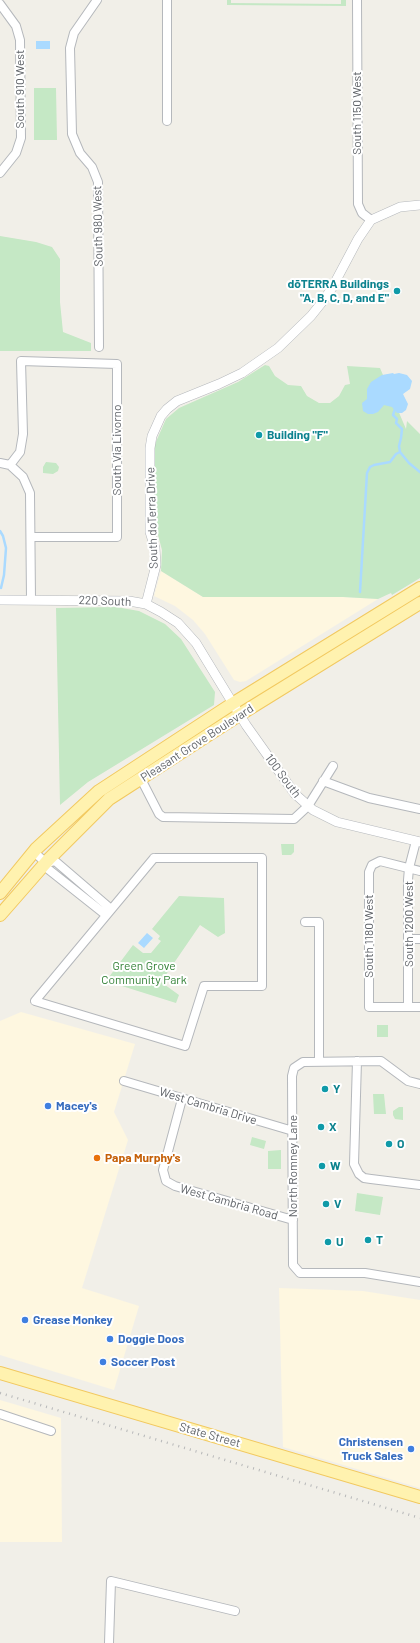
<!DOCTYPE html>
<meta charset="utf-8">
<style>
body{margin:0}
canvas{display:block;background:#f1efe8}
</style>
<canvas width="420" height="1643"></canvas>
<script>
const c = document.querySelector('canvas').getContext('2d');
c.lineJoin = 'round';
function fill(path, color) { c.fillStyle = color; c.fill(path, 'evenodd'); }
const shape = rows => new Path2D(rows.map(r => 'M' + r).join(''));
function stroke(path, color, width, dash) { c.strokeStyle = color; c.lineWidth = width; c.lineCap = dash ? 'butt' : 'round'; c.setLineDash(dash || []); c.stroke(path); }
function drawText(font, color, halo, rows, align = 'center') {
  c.font = font + ' Barlow,sans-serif'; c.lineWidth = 4; c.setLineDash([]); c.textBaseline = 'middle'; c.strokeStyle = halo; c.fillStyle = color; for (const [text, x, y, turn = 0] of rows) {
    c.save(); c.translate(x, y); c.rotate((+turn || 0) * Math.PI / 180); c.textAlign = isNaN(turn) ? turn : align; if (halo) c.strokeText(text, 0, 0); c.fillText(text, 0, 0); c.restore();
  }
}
fill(shape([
 [161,571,203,597,343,597,378,599,246,681,240,682,234,680,205,634,193,620,175,606,154,596],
 [21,1012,135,1044,114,1112,128,1140,82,1288,139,1306,114,1390,0,1355,0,1021],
 [279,1288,363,1291,420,1300,420,1488,283,1447],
 [0,1400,61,1418,62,1542,0,1542]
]), '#fef7e0');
fill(shape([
 [227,0,231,0,231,3,341,4,341,0,346,0,346,6,227,5],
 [34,88,56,88,57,140,34,140],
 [0,236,36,242,52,247,60,259,60,302,63,332,91,343,91,351,0,351],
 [265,365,269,366,275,376,288,385,301,386,307,396,319,403,330,403,339,396,345,385,350,384,347,366,380,368,406,429,407,421,420,434,420,578,392,595,391,593,378,599,343,597,203,597,161,571,162,550,158,535,154,495,155,444,166,419,179,408,238,382],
 [46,462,56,463,59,467,58,471,53,474,43,473,43,467],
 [116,607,139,611,165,624,181,639,215,692,214,705,88,782,60,805,56,608],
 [281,844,294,844,294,852,291,855,282,855],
 [179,896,224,898,225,933,218,937,200,925,161,982,179,995,176,1003,106,981,133,945,143,953,151,953,161,941,158,939,160,936,152,929],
 [377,1025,388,1025,388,1037,377,1037],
 [373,1094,384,1094,386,1114,374,1114],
 [399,1107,403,1107,403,1120,395,1119,393,1115,393,1111],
 [252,1137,266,1141,264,1149,250,1145],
 [281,1150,281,1169,268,1169,268,1151],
 [357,1193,383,1197,380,1215,355,1211]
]), '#c5e8c5');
fill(shape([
 [36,41,50,41,50,49,36,49],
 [393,373,394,374,399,373,407,375,412,381,410,389,403,394,408,404,406,410,402,413,397,413,392,407,384,405,378,412,373,414,368,414,363,411,362,403,367,399,367,389,371,382,382,375],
 [147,933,153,938,144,948,138,943]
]), '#aadaff');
stroke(shape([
 [395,409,393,415,397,419,396,423,402,429,401,438,399,446,400,452,409,463,420,472],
 [0,531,3,536,6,548,4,575,1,588],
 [360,592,367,473,370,467,374,465,390,462,396,454,400,452]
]), '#aadaff', 2.5);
const minor = shape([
 [97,0,74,33,70,48,72,134,80,153,92,167,98,182,99,347],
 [167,0,167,121],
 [357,0,358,204,362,213,371,220],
 [0,4,16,26,20,40,21,138,16,153,0,173],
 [0,463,10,465],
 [10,465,20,452,23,434,21,361,117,364,117,537,32,537],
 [10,465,23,477,30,493,31,600],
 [141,779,159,814,163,817,294,819,308,806,333,766],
 [323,781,369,798,420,809],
 [34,852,46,863,48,869,106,915],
 [154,858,262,858,262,986,204,986,185,1046,35,1001,154,858],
 [46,863,55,861,111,909],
 [420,871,380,861,372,865,369,872,369,1007,420,1007],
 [305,922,319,922,319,1061],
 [408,939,420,939],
 [408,1007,408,880,409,868,416,841],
 [357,1061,354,1164,359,1174,364,1178,371,1179,420,1185],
 [124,1081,293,1131],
 [420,1084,408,1081,381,1061,303,1062,294,1068,292,1076,293,1265,300,1273,365,1273,420,1282],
 [182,1099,163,1170,166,1181,175,1186,293,1220],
 [0,1414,51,1431],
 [109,1643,111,1581,235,1611]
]);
const tertiary = shape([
 [0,600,129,601,146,604,161,612,178,623,196,643,246,725,295,794,313,810,337,822,420,842],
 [146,604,156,565,155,548,150,532,150,448,152,436,161,416,167,409,177,401,219,384,242,373,278,348,311,316,323,301,332,288,358,239,371,220,400,207,420,205]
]);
const primary = shape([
 [0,893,36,849,99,791,232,704,420,588],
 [0,915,49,859,109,799,239,715,420,603],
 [0,1373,420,1497]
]);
stroke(minor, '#b5b8bc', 10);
stroke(tertiary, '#b5b8bc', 10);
stroke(primary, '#f2c960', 14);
stroke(minor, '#fff', 8);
stroke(tertiary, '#fff', 9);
stroke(primary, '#fff2af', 12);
stroke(shape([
 [0,1393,420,1518]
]), '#b6b7b8', 2.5, [1, 5]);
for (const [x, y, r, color] of [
 [397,291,4,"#0f9aa8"],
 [259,435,4,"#0f9aa8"],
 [325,1089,4,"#0f9aa8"],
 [48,1106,4,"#3f7fe0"],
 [321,1127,4,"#0f9aa8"],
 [389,1144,4,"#0f9aa8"],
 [97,1158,4,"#e8710a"],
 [322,1166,4,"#0f9aa8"],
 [326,1204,4,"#0f9aa8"],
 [368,1240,4,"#0f9aa8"],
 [328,1242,4,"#0f9aa8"],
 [25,1320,4,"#3f7fe0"],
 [110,1339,4,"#3f7fe0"],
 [103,1362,4,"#3f7fe0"],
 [411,1449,4,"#3f7fe0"]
]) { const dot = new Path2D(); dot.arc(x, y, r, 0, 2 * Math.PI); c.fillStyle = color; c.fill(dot); stroke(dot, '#fff', 1.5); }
drawText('12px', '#5f6368', '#fff', [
 ["South 910 West",20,89,-90],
 ["South 1150 West",357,113,-90],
 ["South 980 West",98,226,-91],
 ["South Via Livorno",117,450,-90],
 ["South doTerra Drive",152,518,-92],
 ["220 South",105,601,2],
 ["Pleasant Grove Boulevard",197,743,-33],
 ["100 South",283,776,53],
 ["South 1200 West",409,924,-90],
 ["South 1180 West",369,936,-90],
 ["West Cambria Drive",208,1106,17],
 ["North Romney Lane",293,1166,-90],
 ["West Cambria Road",229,1202,16],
 ["State Street",210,1435,16]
]);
drawText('bold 12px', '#0d838f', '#fff', [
 ["dōTERRA Buildings",389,284,"right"],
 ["\"A, B, C, D, and E\"",389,298,"right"],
 ["Building \"F\"",267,435],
 ["Y",333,1089],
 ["X",329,1127],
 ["O",397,1144],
 ["W",330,1166],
 ["V",334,1204],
 ["T",376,1240],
 ["U",336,1242]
], 'left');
drawText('12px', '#348238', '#fff', [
 ["Green Grove",144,966],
 ["Community Park",144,980]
]);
drawText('bold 12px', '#366cbe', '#fff', [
 ["Macey's",56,1106],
 ["Grease Monkey",33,1320],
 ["Doggie Doos",118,1339],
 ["Soccer Post",111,1362],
 ["Christensen",403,1442,"right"],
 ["Truck Sales",403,1456,"right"]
], 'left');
drawText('bold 12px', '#c56008', '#fff', [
 ["Papa Murphy's",105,1158]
], 'left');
</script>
